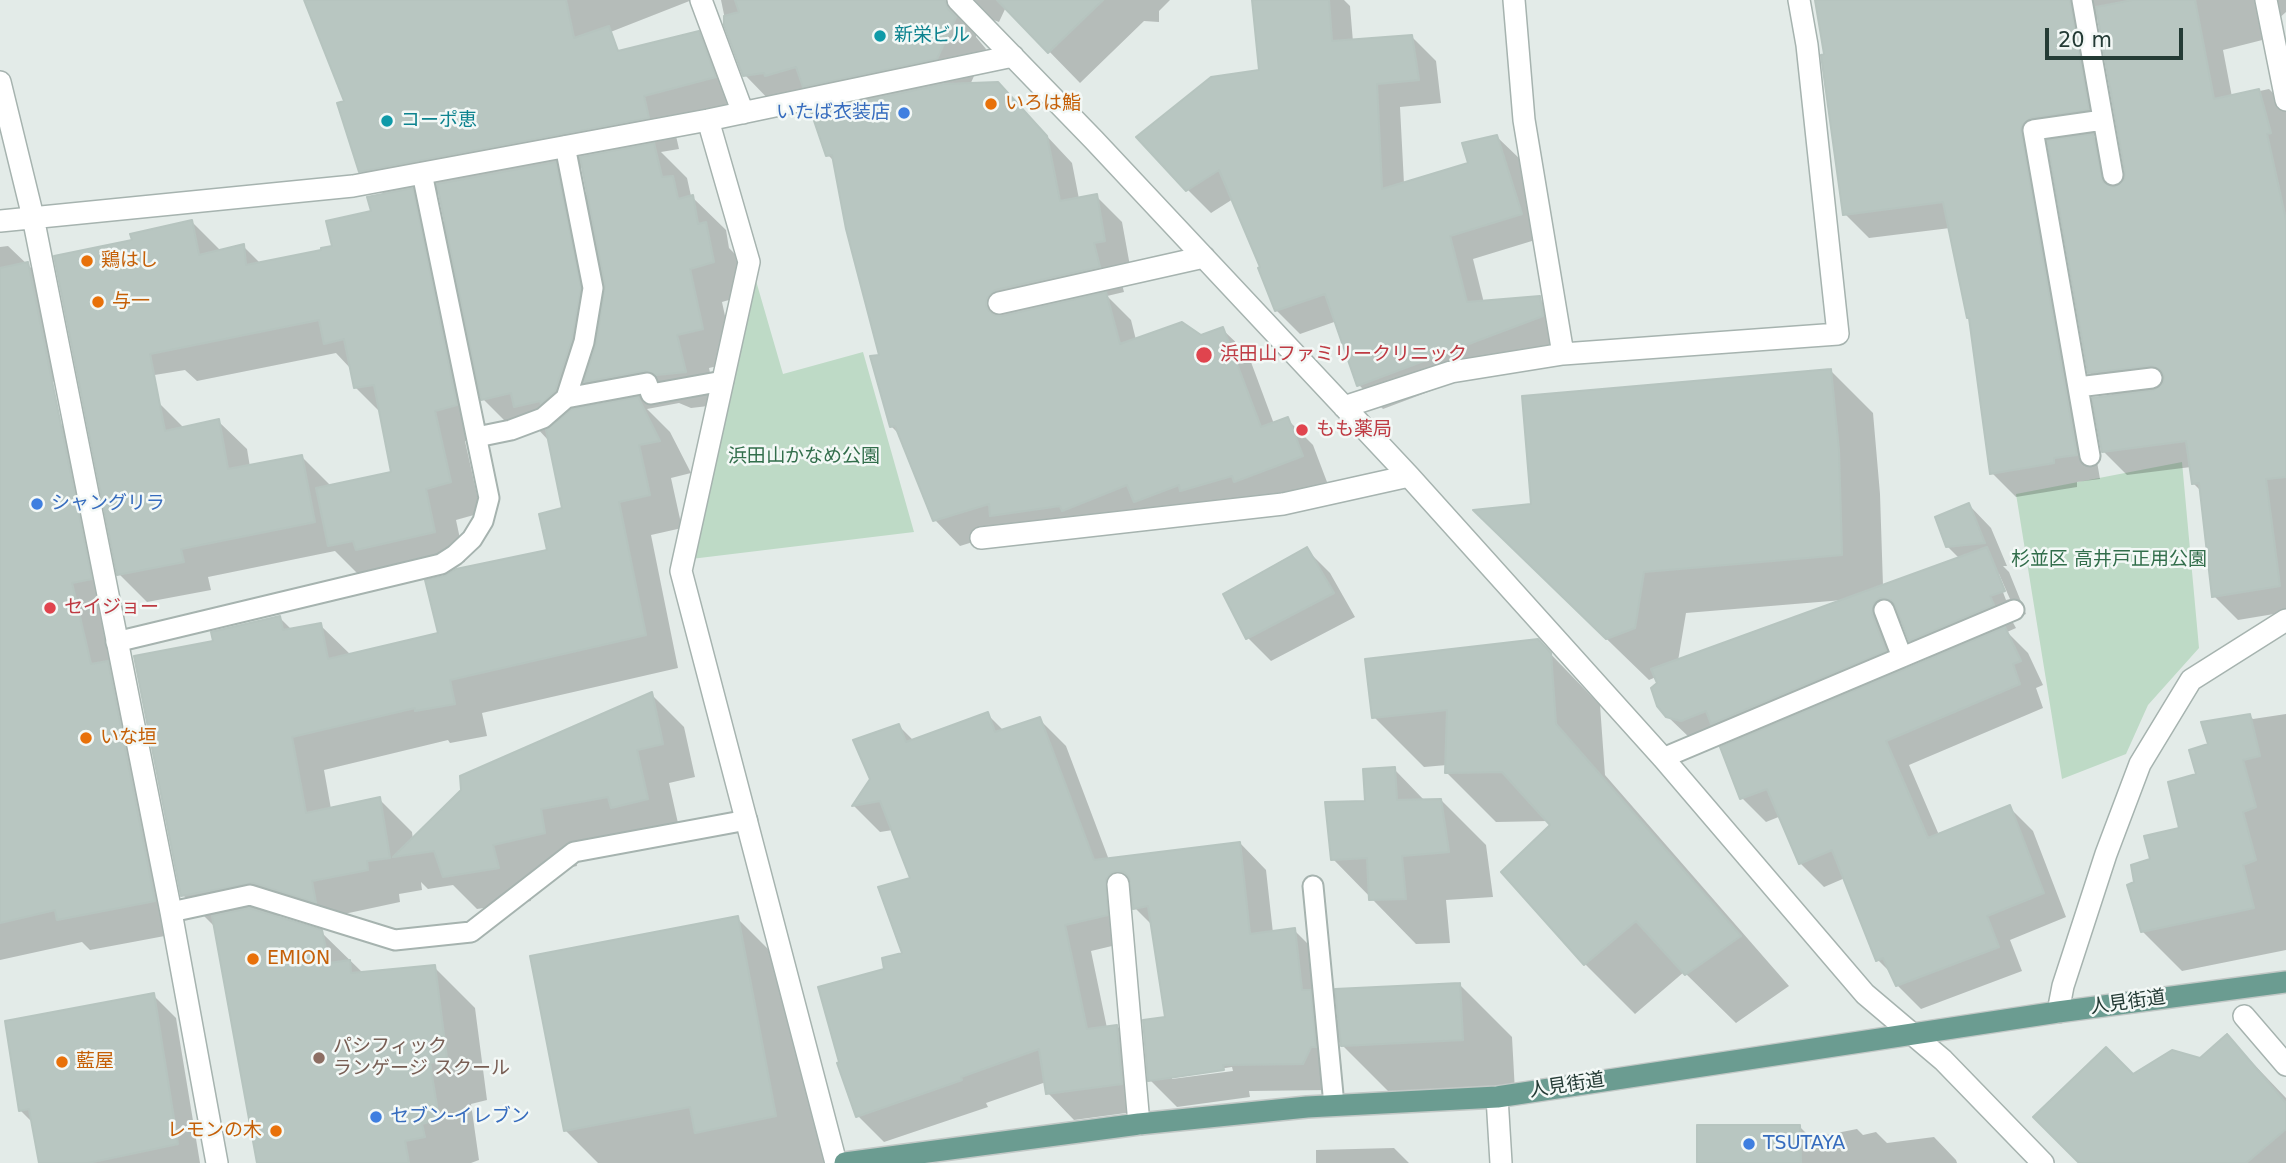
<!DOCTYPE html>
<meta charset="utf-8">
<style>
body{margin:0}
#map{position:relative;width:2286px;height:1163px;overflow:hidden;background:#e3ebe8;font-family:"DejaVu Sans",sans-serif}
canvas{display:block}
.scale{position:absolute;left:2045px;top:28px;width:138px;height:32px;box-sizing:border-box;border:4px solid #243b35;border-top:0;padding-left:9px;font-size:21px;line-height:24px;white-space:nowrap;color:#243b35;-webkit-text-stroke:5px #f3f8f6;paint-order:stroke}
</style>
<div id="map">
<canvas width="2286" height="1163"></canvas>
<div class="scale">20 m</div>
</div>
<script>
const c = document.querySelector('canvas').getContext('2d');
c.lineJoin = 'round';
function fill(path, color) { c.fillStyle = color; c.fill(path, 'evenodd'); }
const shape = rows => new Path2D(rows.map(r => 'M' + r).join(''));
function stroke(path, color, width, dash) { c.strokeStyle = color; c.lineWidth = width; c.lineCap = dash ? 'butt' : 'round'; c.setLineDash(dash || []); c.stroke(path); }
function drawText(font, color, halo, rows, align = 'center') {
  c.font = font + ' "DejaVu Sans","Noto Sans JP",sans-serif'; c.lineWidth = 5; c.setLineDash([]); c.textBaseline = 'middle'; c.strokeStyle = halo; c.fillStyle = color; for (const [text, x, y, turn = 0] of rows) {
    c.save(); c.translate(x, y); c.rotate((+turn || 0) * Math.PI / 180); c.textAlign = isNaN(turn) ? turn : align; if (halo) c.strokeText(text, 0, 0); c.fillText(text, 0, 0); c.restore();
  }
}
fill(shape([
 [754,274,783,374,863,352,914,532,691,559],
 [2182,462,2199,648,2148,705,2126,754,2062,779,2016,494]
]), '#bedac6');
fill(shape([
 [306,0,692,0,473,86,698,33,730,65,746,108,674,127,679,149,661,152,687,178,691,196,726,230,729,248,738,257,746,295,722,302,735,362,709,368,717,405,691,408,679,403,647,409,670,432,691,473,671,478,682,528,651,535,678,668,482,713,487,736,450,743,448,740,324,770,331,809,379,799,412,832,413,840,651,694,684,727,695,777,669,783,680,832,645,840,635,830,573,842,577,866,525,877,531,901,477,909,453,885,428,889,421,882,422,890,399,894,400,902,344,914,348,934,287,915,275,917,321,932,363,973,434,967,475,1008,487,1100,471,1104,479,1160,471,1163,258,1163,216,928,183,895,216,642,280,618,292,630,320,625,351,655,440,634,549,551,564,509,548,440,536,427,516,432,479,395,487,436,465,441,481,513,456,520,465,562,388,580,361,577,335,551,208,577,211,590,147,602,119,574,159,403,184,428,218,421,247,449,250,467,302,457,330,485,393,473,382,414,355,387,351,369,336,353,197,381,185,370,106,383,134,241,192,222,221,251,243,246,261,264,324,251,335,247,374,213,385,195,360,171,346,102],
 [583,167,590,198,562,171],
 [440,193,447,225,419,197],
 [598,394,609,404,593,407],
 [721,0,1170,0,1159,11,1159,22,1144,21,1080,83,1006,7,999,22,988,18,976,27,976,37,986,49,970,85,998,84,1072,163,1079,199,1096,196,1122,222,1130,266,1118,269,1124,292,1107,296,1131,320,1136,340,1200,337,1222,329,1248,354,1274,424,1287,419,1313,445,1327,482,1261,506,1008,531,960,546,935,520,902,437,891,426,881,356,835,162,828,155,829,110,819,100,776,107,745,75,726,24],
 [1254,0,1344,0,1350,6,1353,42,1412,37,1436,61,1441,103,1400,107,1404,184,1471,165,1497,137,1521,160,1545,237,1473,259,1484,303,1539,298,1563,322,1566,340,1383,409,1359,385,1337,321,1300,334,1276,310,1263,268,1233,199,1211,213,1187,189,1261,72],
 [1816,0,2286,0,2286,12,2277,20,2278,36,2223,50,2232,97,2269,89,2286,106,2286,612,2238,620,2214,596,2202,492,2193,483,2191,467,2127,475,2103,451,2114,397,2090,373,2050,145,2045,149,2044,157,2100,479,2077,482,2077,487,2016,497,1992,473,1971,320,1950,228,1869,238,1845,214,1826,56],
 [2099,14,2127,173,2126,181,2122,184,2117,160,2093,136,2112,133,2093,26],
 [8,246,51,287,69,379,0,390,0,247],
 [1831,371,1873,413,1880,494,1883,586,1960,559,1947,546,1969,505,1991,528,2007,566,2003,566,2009,572,2026,614,2011,619,2016,628,2007,632,2028,653,2043,685,2036,688,2043,708,1909,765,1939,835,2009,807,2033,831,2066,917,2010,940,2022,971,1921,1009,1897,985,1892,974,1878,960,1845,878,1824,887,1800,863,1781,816,1766,822,1742,798,1733,744,1725,736,1691,739,1667,716,1656,677,1649,680,1517,552,1533,506],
 [1996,574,1999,574,2010,599,2006,600],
 [1843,600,1678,661,1686,613],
 [1903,621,1910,640,1931,660,1907,670,1895,638,1896,626],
 [59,422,91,454,122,611,102,614,116,672,139,695,186,932,90,950,82,942,0,960,0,434],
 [1307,550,1330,573,1355,617,1271,661,1248,638,1226,595],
 [1537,640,1600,705,1605,775,1789,986,1736,1023,1684,972,1635,1014,1585,964,1503,872,1552,825,1549,821,1496,822,1446,772,1447,765,1424,767,1374,717],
 [987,714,1004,731,1039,719,1066,746,1109,860,1240,843,1266,870,1273,933,1294,930,1321,957,1327,1009,1340,1022,1460,985,1512,1037,1515,1092,1395,1098,1339,1042,1342,1073,1337,1073,1329,1090,1249,1091,1250,1097,1177,1107,1150,1080,1167,1018,1153,926,1134,907,1131,912,1133,941,1091,951,1107,1028,1117,1026,1143,1053,1148,1110,1074,1120,1048,1093,1046,1082,986,1103,988,1107,884,1142,858,1116,886,970,904,955,912,879,893,830,880,832,854,806,872,779,899,726,914,741],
 [1232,1067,1233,1071,1172,1079,1172,1076],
 [2286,714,2286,950,2182,971,2142,931,2136,883,2181,829,2210,746,2250,716,2253,719],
 [1394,769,1425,801,1441,800,1486,845,1493,897,1446,900,1450,943,1416,944,1333,859,1366,802],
 [737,918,798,979,833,1163,598,1163,565,1130],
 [153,995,176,1018,200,1163,41,1163,33,1123,21,1111],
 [2227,1036,2286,1098,2286,1163,2081,1163,2133,1076,2201,1060],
 [1800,1127,1811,1138,1857,1129,1863,1135,1876,1132,1887,1143,1934,1137,1956,1160,1957,1163,1699,1163],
 [1394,1148,1409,1163,1316,1163,1316,1150]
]), '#0003');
const building = shape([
 [304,0,566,0,574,38,609,26,618,51,699,31,716,77,644,96,649,118,359,172,337,103,344,101,304,0],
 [735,0,945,0,948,9,956,17,937,59,803,87,796,67,765,76,764,73,743,76,724,25,724,16,739,12,735,0],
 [997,0,1103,0,1048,53,997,0],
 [1252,0,1329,0,1332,41,1412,35,1419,80,1377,84,1382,189,1468,163,1462,143,1497,135,1522,214,1450,236,1467,302,1540,296,1543,316,1357,386,1325,294,1275,311,1258,268,1260,267,1219,170,1186,191,1136,137,1211,77,1259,70,1252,0],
 [1815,0,2070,0,2089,110,2031,118,2022,125,2021,131,2077,455,2054,458,2054,463,1990,474,1969,318,1967,318,1943,202,1843,215,1821,55,1824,54,1815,0],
 [2133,0,2195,0,2214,99,2259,89,2271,133,2267,134,2286,220,2286,477,2266,479,2280,586,2212,597,2199,483,2192,484,2186,441,2102,452,2092,398,2154,390,2163,383,2164,376,2161,370,2151,366,2088,373,2047,140,2093,134,2103,182,2114,187,2124,180,2125,173,2096,7,2133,0],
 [998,82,1047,136,1060,201,1097,194,1105,241,1094,243,1100,267,995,290,987,298,986,305,989,311,994,315,1002,316,1106,292,1120,344,1182,322,1201,335,1223,327,1261,427,1288,417,1303,456,1234,482,1232,476,1180,491,1179,485,1134,502,1127,485,1062,511,1060,506,990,516,989,504,933,521,895,426,890,427,870,356,879,355,846,229,832,155,826,156,811,112,944,84,998,82],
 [654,143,662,177,673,176,678,199,693,195,698,224,706,222,714,262,690,269,703,329,677,335,686,372,656,375,645,371,584,382,596,344,605,286,580,157,654,143],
 [556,162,581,288,572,339,555,391,541,404,540,401,514,407,511,393,481,400,437,184,556,162],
 [413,188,457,405,435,411,451,482,426,489,435,532,356,550,353,541,328,546,316,488,391,472,374,385,354,388,344,339,324,344,319,320,150,354,165,431,219,419,228,469,302,455,315,522,181,549,184,562,117,575,54,256,132,240,130,234,192,220,199,255,244,244,246,265,321,250,321,248,332,246,326,221,371,211,367,197,413,188],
 [28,262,92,579,72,583,91,664,108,661,155,901,57,920,55,910,0,923,0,268,28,262],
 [1831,369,1839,451,1842,555,1644,572,1635,628,1606,639,1473,510,1531,504,1522,396,1831,369],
 [638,397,660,441,639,445,650,495,619,502,646,635,450,680,455,704,415,711,415,708,292,737,306,813,380,797,390,858,367,861,368,870,312,881,316,903,253,883,181,896,134,656,213,641,211,632,280,616,283,630,321,623,328,659,438,633,425,580,444,576,456,569,547,550,539,514,562,508,546,430,572,409,638,397],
 [1969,503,1985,543,1946,547,1935,517,1969,503],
 [1307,547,1334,593,1246,639,1223,594,1307,547],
 [1987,547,2005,591,1990,596,1994,605,1909,641,1895,605,1891,600,1880,598,1874,603,1872,614,1886,651,1711,724,1706,711,1681,721,1666,717,1657,706,1651,688,1657,683,1651,669,1987,547],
 [2005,627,2021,661,2013,664,2020,684,1886,741,1928,838,2010,805,2044,893,1987,916,1999,947,1896,986,1883,958,1876,961,1832,850,1799,864,1767,789,1740,799,1720,747,2005,627],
 [1538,639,1551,653,1556,724,1741,936,1685,975,1636,921,1584,965,1501,872,1550,825,1502,772,1445,773,1447,710,1372,718,1365,659,1538,639],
 [652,692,663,744,637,750,648,799,611,808,608,797,541,809,545,833,493,845,499,868,443,877,434,851,393,857,461,790,460,776,652,692],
 [988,712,995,732,1040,717,1094,860,1240,842,1250,934,1295,928,1302,990,1311,990,1316,1047,1311,1047,1303,1064,1223,1065,1224,1070,1148,1081,1143,1020,1165,1017,1148,906,1133,909,1129,877,1124,872,1116,871,1110,874,1106,879,1108,915,1065,925,1087,1029,1117,1025,1122,1084,1046,1094,1039,1049,961,1077,962,1080,856,1117,837,1063,839,1062,818,987,884,969,882,958,902,953,878,887,910,878,880,801,852,806,870,779,853,740,899,724,906,742,988,712],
 [2250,714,2260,756,2243,760,2256,807,2243,812,2256,860,2243,865,2254,908,2141,932,2127,885,2134,882,2131,865,2150,859,2144,836,2179,828,2168,782,2196,774,2189,750,2208,744,2201,722,2250,714],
 [1395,767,1397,800,1441,799,1449,852,1402,856,1406,899,1369,900,1367,858,1331,860,1325,802,1365,801,1363,769,1395,767],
 [249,908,322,930,329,963,350,960,351,973,435,965,447,1059,430,1063,439,1119,422,1124,425,1137,405,1141,409,1163,257,1163,212,916,249,908],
 [738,916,776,1116,695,1133,690,1107,564,1131,530,956,738,916],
 [1460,983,1463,1040,1341,1046,1335,989,1460,983],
 [154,993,178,1144,88,1163,39,1163,29,1109,19,1111,5,1021,154,993],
 [2227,1034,2286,1103,2286,1129,2246,1163,2079,1163,2033,1117,2106,1047,2133,1074,2172,1050,2200,1058,2227,1034],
 [1697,1125,1800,1125,1801,1163,1697,1163,1697,1125]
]);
fill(building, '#b8c6c1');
stroke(building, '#b6c4bf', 2);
const service = shape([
 [2082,0,2113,175],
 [2078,387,2152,378],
 [566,398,647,383,651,394,723,381],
 [477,437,511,430,543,418,566,398,584,342,593,288,565,146],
 [2090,456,2033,130,2103,120],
 [1884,610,1902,657],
 [116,642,441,564,455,555,472,539,483,521,489,498,422,173],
 [1663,758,2014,610],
 [1313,886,1334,1105],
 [171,912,250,895,395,940,471,932,574,852,747,820]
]);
const minor = shape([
 [701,0,743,113],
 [958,0,1094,140,1409,476,1663,758,1865,994,1943,1060,2043,1163],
 [1514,0,1524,120,1563,354],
 [2266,0,2286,100],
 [0,82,33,217,171,912,217,1163],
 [708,120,749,262,681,571,836,1163],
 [0,221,353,186,708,120,1013,56],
 [999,303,1204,257],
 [1344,407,1451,372,1563,354,1838,334,1807,45,1799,0],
 [981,538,1283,504,1409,476],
 [1118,884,1139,1124],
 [2058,1012,2063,986,2106,854,2140,764,2191,680,2286,620],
 [2244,1016,2286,1065],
 [1497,1097,1501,1163]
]);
const primary = shape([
 [845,1163,1139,1124,1307,1107,1497,1097,2058,1012,2286,982]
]);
stroke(service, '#a6b3af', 23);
stroke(minor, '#a6b3af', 24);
stroke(primary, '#c2c8c6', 24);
stroke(service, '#fff', 19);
stroke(minor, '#fff', 21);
stroke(primary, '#6b9c91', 21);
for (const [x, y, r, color] of [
 [880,36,7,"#0f9aa8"],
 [991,104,7,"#e8710a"],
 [904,113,7,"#3f7fe0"],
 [387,121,7,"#0f9aa8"],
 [87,261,7,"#e8710a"],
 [98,302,7,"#e8710a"],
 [1204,355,9,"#e0444e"],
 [1302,430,7,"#e0444e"],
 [37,504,7,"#3f7fe0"],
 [50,608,7,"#e0444e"],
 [86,738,7,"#e8710a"],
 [253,959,7,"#e8710a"],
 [319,1058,7,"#8d6e63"],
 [62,1062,7,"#e8710a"],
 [376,1117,7,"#3f7fe0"],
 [276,1131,7,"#e8710a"],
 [1749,1144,7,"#3f7fe0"]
]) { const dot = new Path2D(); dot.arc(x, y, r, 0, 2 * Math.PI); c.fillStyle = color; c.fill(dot); stroke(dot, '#f3f8f6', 2.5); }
drawText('19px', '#0d838f', '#f3f8f6', [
 ["新栄ビル",894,36],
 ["コーポ恵",401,121]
], 'left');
drawText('19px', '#c56008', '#f3f8f6', [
 ["いろは鮨",1005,104],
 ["鶏はし",101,261],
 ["与一",112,302],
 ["いな垣",100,738],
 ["EMION",267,959],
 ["藍屋",76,1062],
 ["レモンの木",262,1131,"right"]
], 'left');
drawText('19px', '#366cbe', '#f3f8f6', [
 ["いたば衣装店",890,113,"right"],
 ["シャングリラ",51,504],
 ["セブン-イレブン",390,1117],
 ["TSUTAYA",1763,1144]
], 'left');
drawText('19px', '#be3a42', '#f3f8f6', [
 ["浜田山ファミリークリニック",1220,355],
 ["もも薬局",1316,430],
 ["セイジョー",64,608]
], 'left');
drawText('19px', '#326e4b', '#f3f8f6', [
 ["浜田山かなめ公園",804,457],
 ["杉並区 高井戸正用公園",2109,560]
]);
drawText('19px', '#243b35', '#f3f8f6', [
 ["人見街道",2128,1003,-8],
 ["人見街道",1567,1086,-9]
]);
drawText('19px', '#785e54', '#f3f8f6', [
 ["パシフィック",333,1047],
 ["ランゲージ スクール",333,1069]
], 'left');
</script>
